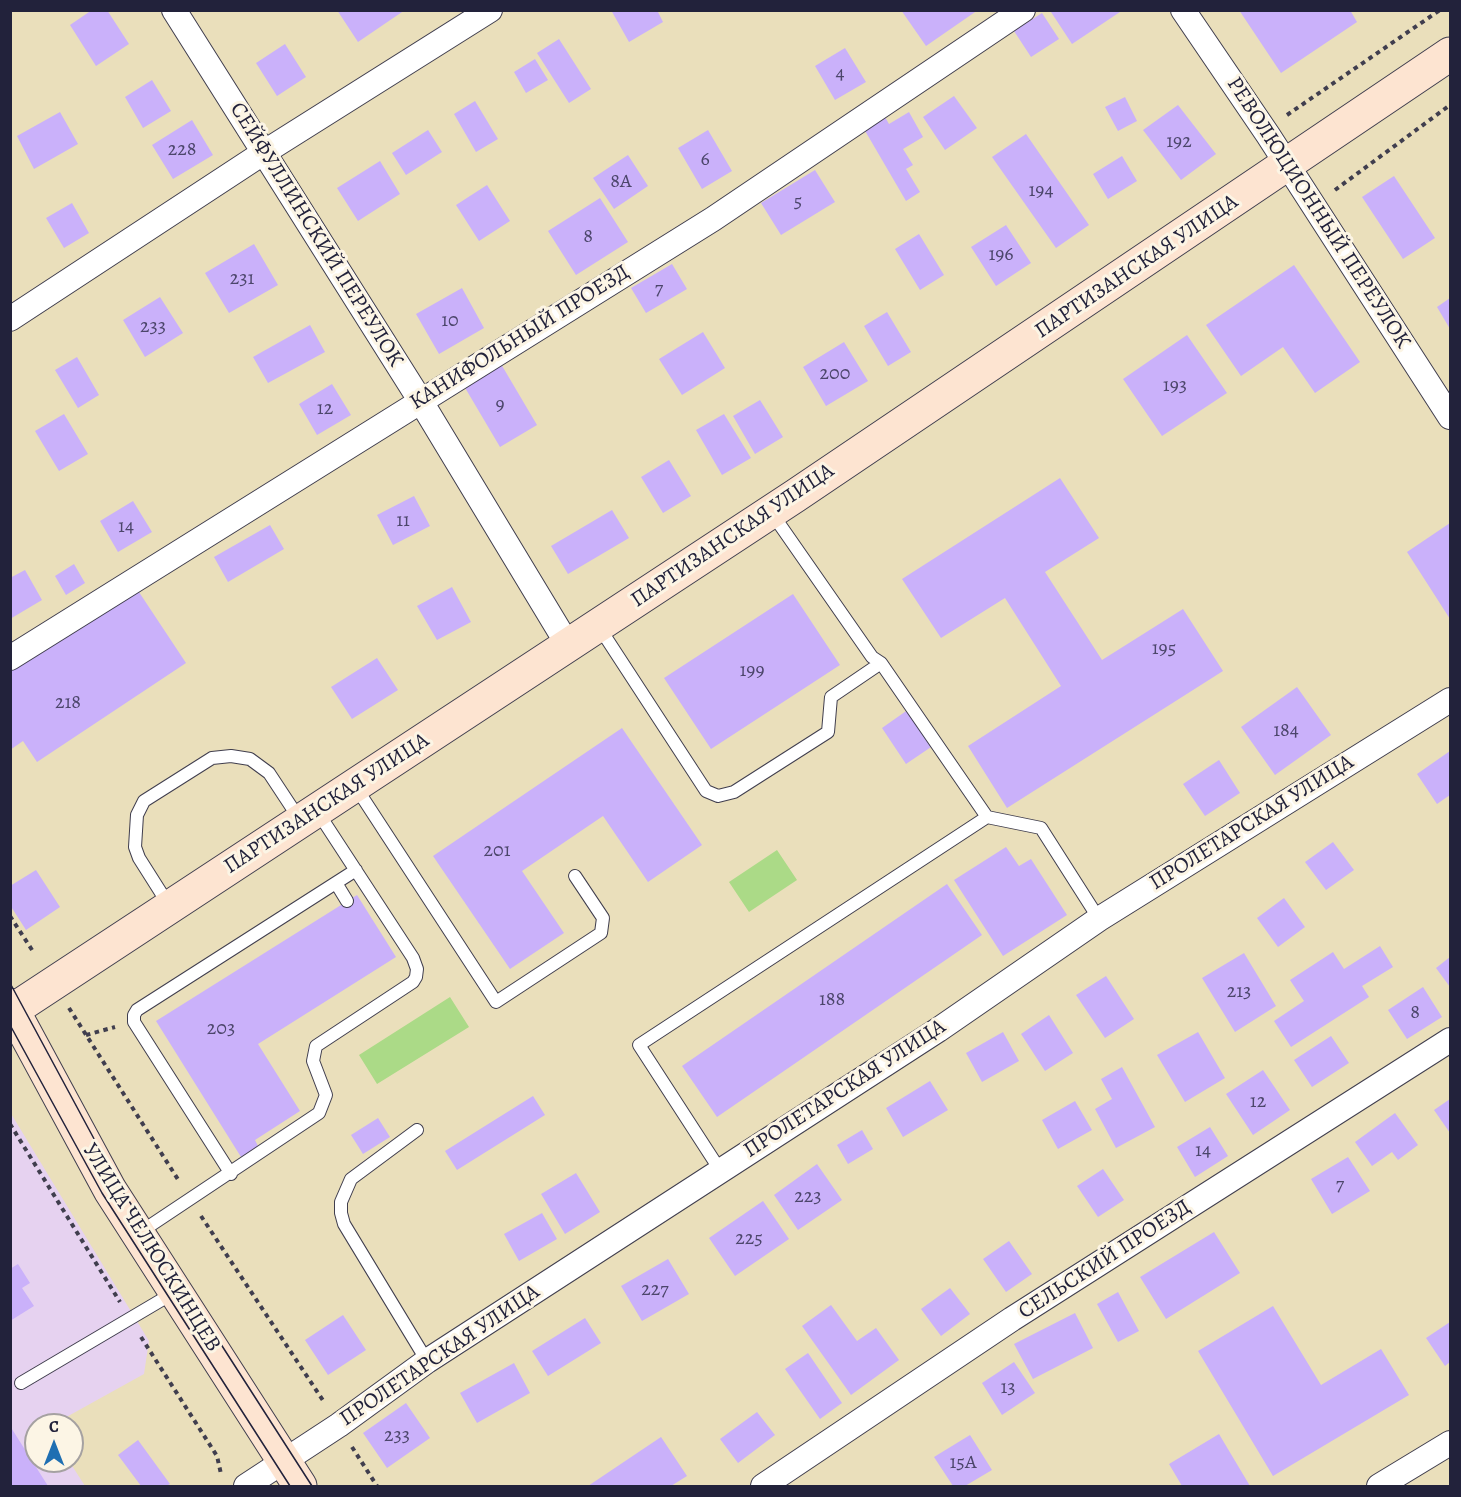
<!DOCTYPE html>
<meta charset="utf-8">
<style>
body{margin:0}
#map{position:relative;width:1461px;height:1497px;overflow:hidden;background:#eadfbb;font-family:Alegreya,serif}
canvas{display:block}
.frame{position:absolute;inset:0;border:12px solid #22223b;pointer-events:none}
.north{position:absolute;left:24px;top:1413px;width:60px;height:60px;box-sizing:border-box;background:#fcf5e5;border:2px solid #a5a1a1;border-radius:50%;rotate:0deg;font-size:16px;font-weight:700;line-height:24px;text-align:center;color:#22223b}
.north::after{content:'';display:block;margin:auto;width:21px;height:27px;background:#1f6fb2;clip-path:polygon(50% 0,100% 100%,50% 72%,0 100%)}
</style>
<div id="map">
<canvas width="1461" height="1497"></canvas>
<div class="frame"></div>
<div class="north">С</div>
</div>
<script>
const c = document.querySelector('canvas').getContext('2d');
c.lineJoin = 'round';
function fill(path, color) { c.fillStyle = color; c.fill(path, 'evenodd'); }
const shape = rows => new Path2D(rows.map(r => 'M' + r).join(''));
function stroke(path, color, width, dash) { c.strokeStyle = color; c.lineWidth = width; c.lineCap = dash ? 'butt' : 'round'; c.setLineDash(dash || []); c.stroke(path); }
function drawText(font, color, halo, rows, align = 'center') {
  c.font = font + ' Alegreya,serif'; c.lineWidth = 6; c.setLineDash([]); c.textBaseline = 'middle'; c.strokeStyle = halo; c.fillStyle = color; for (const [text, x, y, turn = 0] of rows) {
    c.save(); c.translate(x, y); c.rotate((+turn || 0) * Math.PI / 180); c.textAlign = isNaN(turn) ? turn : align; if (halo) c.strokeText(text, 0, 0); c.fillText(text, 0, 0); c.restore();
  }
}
fill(shape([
 [10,1112,149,1341,144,1374,52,1425,36,1425,36,1461,69,1461,85,1486,11,1486]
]), '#e6d2f0');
fill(shape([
 [777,850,797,880,749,912,729,882],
 [450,997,469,1027,377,1084,359,1055]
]), '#abda87');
fill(shape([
 [92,10,107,10,129,44,96,66,70,25],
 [337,10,405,10,358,42],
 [611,10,657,10,663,22,629,42],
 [901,10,978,10,926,46],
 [1054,10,1123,10,1072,44,1051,12],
 [1239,10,1350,10,1357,22,1281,73],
 [1042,13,1059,39,1031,57,1014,31],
 [559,39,591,89,569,103,537,53],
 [285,44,306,77,277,96,256,63],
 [845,48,866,82,835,100,815,66],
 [535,59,548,80,526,93,514,72],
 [152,80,171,111,143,128,125,97],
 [954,96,977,128,945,150,923,117],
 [1125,97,1137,121,1118,131,1105,107],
 [475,101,498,139,476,152,454,114],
 [1178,105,1216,154,1181,180,1143,130],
 [60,112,78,144,34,169,17,136],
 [909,112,923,137,903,149,913,165,906,169,920,192,906,201,864,129,885,117,889,124],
 [192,120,213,155,173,179,152,145],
 [428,130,442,152,406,175,392,153],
 [708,130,732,171,702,189,678,148],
 [1026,134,1089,225,1056,248,992,157],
 [628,155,648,186,614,209,593,178],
 [1122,156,1137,181,1108,199,1093,174],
 [380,161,400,194,358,221,337,188],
 [815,170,835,202,781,235,761,203],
 [1394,176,1435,238,1403,259,1362,197],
 [487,185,510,221,479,241,456,205],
 [600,198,628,242,576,275,548,231],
 [72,203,89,233,64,248,46,218],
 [1006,225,1031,263,996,286,971,247],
 [919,234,944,275,920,290,895,249],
 [254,244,278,285,229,313,205,273],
 [672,264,687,289,646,313,631,288],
 [1294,265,1360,362,1315,393,1283,347,1241,376,1206,325],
 [462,288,484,328,439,354,416,314],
 [160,297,183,333,145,357,123,320],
 [1450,298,1450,329,1437,307],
 [887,312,911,352,888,366,864,326],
 [310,325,325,352,268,383,253,357],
 [703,332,725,368,682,395,659,359],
 [1187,335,1227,393,1162,436,1123,379],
 [844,342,868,381,826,406,803,367],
 [77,357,99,395,78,408,55,370],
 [501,364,537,425,500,447,464,386],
 [332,384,351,415,317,435,299,404],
 [760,400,783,437,755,454,733,416],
 [64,414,88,454,59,471,35,431],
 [724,414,751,458,722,475,696,430],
 [669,460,691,496,663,513,641,477],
 [1060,478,1099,538,1045,572,1102,660,1183,609,1223,671,1007,808,968,746,1061,686,1005,598,941,638,902,579],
 [414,496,430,526,393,545,377,515],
 [133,501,152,532,118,552,100,521],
 [612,510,629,538,568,574,551,546],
 [1450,523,1450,619,1407,552],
 [270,525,284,549,228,582,214,557],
 [74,564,85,583,66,595,55,576],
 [25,570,42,600,10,619,10,578],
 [133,583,186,663,37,762,23,741,10,750,10,665],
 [452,587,471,622,437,640,417,606],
 [793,594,840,665,711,749,664,678],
 [377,658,398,690,352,719,331,687],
 [1297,687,1331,735,1275,775,1241,727],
 [909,709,934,745,906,764,882,728],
 [622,728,702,845,648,882,603,816,522,871,564,933,510,969,433,856],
 [1450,751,1450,795,1437,804,1417,774],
 [1219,760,1240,793,1205,816,1183,784],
 [1333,842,1354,870,1326,890,1305,862],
 [1006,847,1019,866,1031,859,1067,915,1003,956,954,880],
 [36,870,60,907,26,930,10,905,10,886],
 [947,884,982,935,717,1117,682,1066],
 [357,895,396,957,258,1044,300,1111,255,1140,258,1146,241,1157,156,1021],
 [1284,898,1305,927,1278,947,1257,918],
 [1380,946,1393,967,1362,986,1369,997,1291,1047,1274,1021,1304,1001,1290,980,1333,952,1344,969],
 [1244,953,1276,1006,1235,1032,1202,978],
 [1450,957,1450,987,1436,968],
 [1106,976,1134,1019,1105,1038,1076,995],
 [1423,987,1442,1017,1407,1039,1388,1010],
 [1049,1015,1073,1053,1045,1071,1021,1034],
 [1003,1032,1019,1061,982,1082,966,1053],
 [1198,1032,1225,1078,1185,1102,1157,1055],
 [1331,1036,1349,1063,1312,1087,1294,1060],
 [1122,1067,1155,1127,1116,1148,1095,1109,1112,1099,1101,1079],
 [1263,1070,1290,1110,1253,1135,1226,1094],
 [930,1081,948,1110,903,1137,886,1108],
 [533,1096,545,1115,457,1170,445,1151],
 [1450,1099,1450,1133,1434,1110],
 [1075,1101,1092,1130,1058,1149,1042,1120],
 [1395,1113,1418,1145,1398,1160,1392,1152,1372,1166,1355,1142],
 [378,1118,390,1137,363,1154,351,1135],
 [1210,1127,1228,1156,1195,1177,1177,1147],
 [862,1130,873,1149,848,1164,837,1145],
 [1348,1157,1370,1191,1332,1214,1311,1179],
 [817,1164,842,1200,798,1230,774,1195],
 [1103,1169,1124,1200,1098,1217,1077,1186],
 [576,1173,600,1212,565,1234,541,1194],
 [763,1201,789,1239,735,1276,709,1238],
 [542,1213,557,1239,519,1261,504,1234],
 [1214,1232,1240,1273,1166,1319,1140,1277],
 [1009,1241,1032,1274,1006,1292,983,1259],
 [668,1259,689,1294,642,1321,621,1286],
 [18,1264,30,1283,22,1288,34,1306,10,1321,10,1269],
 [950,1288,970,1314,941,1336,921,1309],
 [1118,1292,1139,1331,1118,1342,1097,1304],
 [831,1305,857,1341,876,1328,899,1360,851,1395,802,1326],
 [1273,1306,1321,1385,1381,1349,1409,1395,1273,1476,1198,1351],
 [1075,1313,1093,1348,1033,1379,1014,1344],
 [343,1315,366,1350,328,1375,305,1340],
 [585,1318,601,1343,548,1376,532,1351],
 [1450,1322,1450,1362,1445,1366,1426,1338],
 [808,1353,842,1403,820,1419,785,1369],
 [1014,1362,1035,1393,1002,1415,982,1383],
 [514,1363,530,1393,477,1423,460,1393],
 [406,1403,430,1438,387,1468,363,1433],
 [757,1412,775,1435,738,1463,720,1439],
 [10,1426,48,1486,10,1486],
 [1219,1434,1250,1486,1182,1486,1169,1464],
 [970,1435,992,1470,965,1486,953,1486,934,1457],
 [661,1437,687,1476,671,1486,588,1486],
 [138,1440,170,1484,166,1486,141,1486,118,1455]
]), '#cab1fa');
const lane = shape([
 [771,512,872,657,881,663,987,817,1041,828,1099,919],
 [599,627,706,791,718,796,734,792,828,732,831,697,881,663],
 [355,786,496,1002,601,933,603,918,575,876],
 [336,883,347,901],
 [170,907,139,858,135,847,137,815,144,801,212,758,231,756,250,759,269,773,300,820],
 [417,1130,351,1179,341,1202,341,1213,344,1224,427,1361],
 [720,1170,639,1045,987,817],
 [231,1174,134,1022,134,1015,137,1010,356,870],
 [139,1233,319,1113,326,1095,313,1061,316,1046,413,982,416,977,417,969,413,958,317,811],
 [21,1383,175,1292]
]);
const street = shape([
 [174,10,420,400,568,645],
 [1183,10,1268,135,1450,417],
 [10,319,263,153,490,10],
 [10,658,713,219,1023,10],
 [246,1486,339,1425,427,1361,938,1030,1099,919,1450,700],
 [763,1486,1012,1319,1450,1040],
 [1379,1486,1450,1443]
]);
const secondary = shape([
 [10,1005,110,1190,300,1486],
 [13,1010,795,496,1450,54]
]);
stroke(lane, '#403e4e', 14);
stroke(street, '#403e4e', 26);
stroke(secondary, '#403e4e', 35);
stroke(shape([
 [1287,115,1440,10],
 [1335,190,1450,105],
 [10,916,34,953],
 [69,1008,179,1181],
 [86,1035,115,1027],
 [10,1124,120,1302],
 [201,1216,324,1402],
 [141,1337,217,1456,221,1474],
 [352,1447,377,1486]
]), '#403e4e', 4, [4.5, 4.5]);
stroke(lane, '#fff', 12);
stroke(street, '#fff', 24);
stroke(secondary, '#fde4d1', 33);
stroke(shape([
 [10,983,120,1187,312,1486],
 [10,1025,102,1193,290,1486]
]), '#22223b', 1.5);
drawText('20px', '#4c466b', null, [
 ["4",840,74],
 ["192",1179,142],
 ["228",182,150],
 ["6",705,160],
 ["8А",621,182],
 ["194",1041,191],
 ["5",798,202],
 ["8",588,237],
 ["196",1001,255],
 ["231",242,279],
 ["7",659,289],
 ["10",450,321],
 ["233",153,327],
 ["200",835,374],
 ["193",1175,386],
 ["9",500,405],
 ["12",325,409],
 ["11",403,521],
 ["14",126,527],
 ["195",1164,649],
 ["199",752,671],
 ["218",68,703],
 ["184",1286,731],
 ["201",497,851],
 ["213",1239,992],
 ["188",832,1000],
 ["8",1415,1013],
 ["203",221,1029],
 ["12",1258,1102],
 ["14",1203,1151],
 ["7",1340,1185],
 ["223",808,1197],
 ["225",749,1239],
 ["227",655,1290],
 ["13",1008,1388],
 ["233",397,1436],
 ["15А",963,1463]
]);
drawText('22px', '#22223b', '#fcf5e5', [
 ["РЕВОЛЮЦИОННЫЙ ПЕРЕУЛОК",1318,213,57],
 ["СЕЙФУЛЛИНСКИЙ ПЕРЕУЛОК",316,235,58],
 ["ПАРТИЗАНСКАЯ УЛИЦА",1137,267,-34],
 ["КАНИФОЛЬНЫЙ ПРОЕЗД",520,338,-32],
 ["ПАРТИЗАНСКАЯ УЛИЦА",733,536,-34],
 ["ПАРТИЗАНСКАЯ УЛИЦА",327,804,-33],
 ["ПРОЛЕТАРСКАЯ УЛИЦА",1252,823,-32],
 ["ПРОЛЕТАРСКАЯ УЛИЦА",845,1089,-33],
 ["УЛИЦА ЧЕЛЮСКИНЦЕВ",151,1248,58],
 ["СЕЛЬСКИЙ ПРОЕЗД",1105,1260,-33],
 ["ПРОЛЕТАРСКАЯ УЛИЦА",440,1356,-34]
]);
</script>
